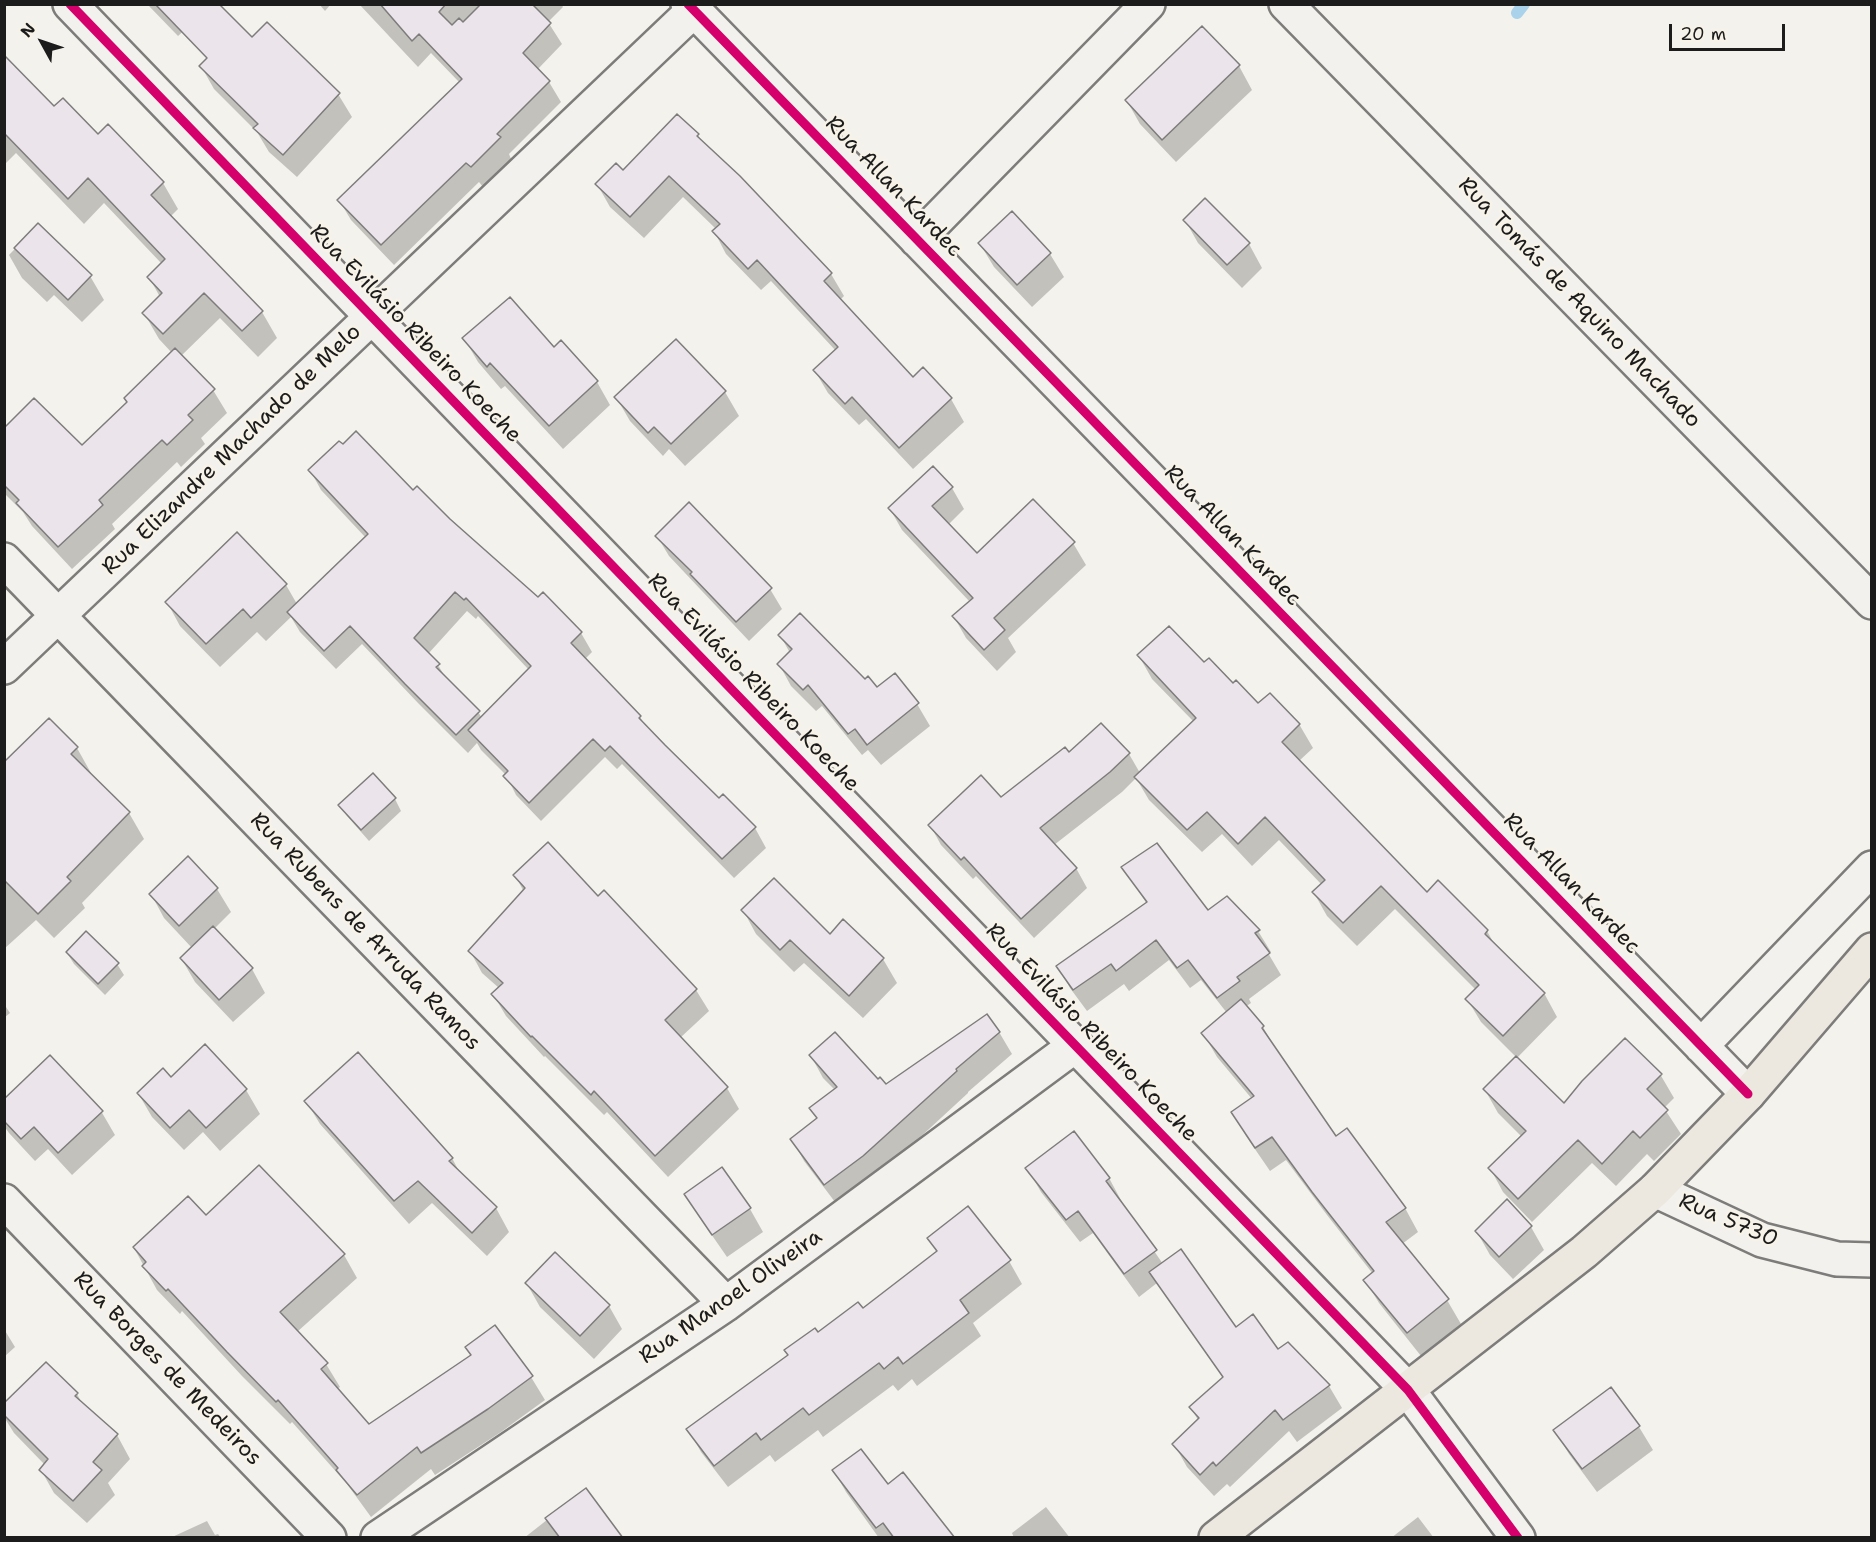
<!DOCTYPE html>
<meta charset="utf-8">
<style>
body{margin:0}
#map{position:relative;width:1876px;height:1542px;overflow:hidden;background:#f4f2ec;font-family:"Shantell Sans",sans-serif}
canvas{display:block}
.frame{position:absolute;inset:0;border:6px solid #1c1c1c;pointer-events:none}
.north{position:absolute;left:12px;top:12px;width:60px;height:60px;-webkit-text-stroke:4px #f7f3e8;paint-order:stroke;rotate:310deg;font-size:16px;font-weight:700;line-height:24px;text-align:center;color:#1c1c1c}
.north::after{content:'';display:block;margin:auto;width:21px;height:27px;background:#1c1c1c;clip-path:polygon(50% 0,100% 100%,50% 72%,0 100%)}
.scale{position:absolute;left:1669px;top:24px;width:116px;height:27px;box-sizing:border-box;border:3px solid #1c1c1c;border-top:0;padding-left:8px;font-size:18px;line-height:21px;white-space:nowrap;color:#1c1c1c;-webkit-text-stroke:4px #f7f3e8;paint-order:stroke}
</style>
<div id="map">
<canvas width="1876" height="1542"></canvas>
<div class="frame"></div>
<div class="north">N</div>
<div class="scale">20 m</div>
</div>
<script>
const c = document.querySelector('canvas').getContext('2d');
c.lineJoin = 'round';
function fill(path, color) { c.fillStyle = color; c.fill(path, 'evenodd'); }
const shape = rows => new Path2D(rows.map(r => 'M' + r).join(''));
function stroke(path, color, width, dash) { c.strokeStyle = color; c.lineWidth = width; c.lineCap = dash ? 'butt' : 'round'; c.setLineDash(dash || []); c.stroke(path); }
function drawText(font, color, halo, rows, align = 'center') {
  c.font = font + ' "Shantell Sans",sans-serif'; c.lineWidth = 5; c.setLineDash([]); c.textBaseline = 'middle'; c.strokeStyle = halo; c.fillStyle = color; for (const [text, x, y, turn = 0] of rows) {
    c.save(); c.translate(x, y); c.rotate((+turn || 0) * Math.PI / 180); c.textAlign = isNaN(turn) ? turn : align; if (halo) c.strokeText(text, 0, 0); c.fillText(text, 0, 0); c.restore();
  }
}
fill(shape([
 [147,4,208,4,209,7,178,36],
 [319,4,331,4,325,11],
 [359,4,561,4,563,7,548,22,562,44,537,70,549,82,561,102,509,154,511,159,483,187,479,182,394,265,351,220,339,200,460,83,431,53,418,67],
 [252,39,338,94,352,117,297,177,269,152,257,132,214,89,201,66],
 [4,57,54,108,98,136,163,183,178,209,170,217,262,312,277,338,258,357,220,318,181,356,213,390,227,413,201,438,205,444,181,467,177,462,112,524,115,529,72,569,32,526,23,512,4,493,4,430,82,447,128,403,172,353,159,339,144,313,160,297,149,277,162,264,104,203,84,224,16,153,4,165],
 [1239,66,1252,90,1176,162,1140,124,1127,101],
 [698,135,702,143,831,274,844,296,840,300,913,379,923,369,951,399,964,422,913,469,866,419,859,425,828,393,815,371,836,351,771,281,761,290,726,254,714,231,716,229,683,197,644,238,610,207,597,184],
 [1205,200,1249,244,1262,268,1242,288,1198,243,1185,220],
 [38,225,90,276,104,300,82,322,54,295,47,302,22,278,9,255],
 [980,244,1050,254,1064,277,1032,307,994,267],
 [464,338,554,349,597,382,610,405,563,449,505,386,501,389,478,362],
 [676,341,725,392,739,416,685,466,669,449,663,456,630,421,616,397],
 [310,470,413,492,449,520,538,600,581,633,592,652,585,659,640,717,646,727,719,800,755,828,766,848,734,878,622,764,617,769,605,757,541,821,516,795,506,775,481,750,477,743,468,753,418,703,362,644,336,669,300,632,291,617,266,641,257,632,220,667,180,626,167,602,236,534,286,585,297,604,366,538,321,490],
 [467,611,476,619,478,616,529,670,482,718,478,712,447,680,438,665,428,654],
 [952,488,964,509,948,525,976,555,1073,543,1086,565,1008,638,1016,652,997,671,966,638,954,617,970,602,902,530,890,509],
 [657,536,770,589,782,609,749,641,669,556],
 [780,635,865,681,877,689,917,704,930,726,881,765,868,750,862,755,822,706,816,711,791,686,779,664,790,653],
 [1139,656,1204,664,1258,706,1299,724,1313,748,1299,761,1427,894,1487,931,1496,947,1544,993,1557,1017,1516,1059,1564,1105,1660,1074,1674,1098,1664,1108,1681,1134,1654,1161,1647,1154,1616,1186,1592,1163,1532,1222,1503,1192,1490,1168,1522,1137,1498,1113,1485,1090,1516,1057,1481,1022,1467,999,1476,990,1395,909,1357,946,1327,916,1314,893,1322,885,1279,840,1252,866,1222,834,1202,852,1149,800,1136,778,1122,792,1054,845,1076,868,1087,888,1034,938,976,876,973,879,941,845,930,825,1001,799,1069,755,1129,754,1140,773,1194,722,1152,679],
 [77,748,91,773,90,775,129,813,144,839,82,903,85,908,54,938,36,920,4,949,4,764],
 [373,775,395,799,401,811,369,841,347,816,340,805],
 [1123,867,1207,913,1258,931,1271,952,1268,953,1281,975,1249,999,1251,1003,1245,1007,1263,1027,1276,1050,1335,1138,1405,1208,1418,1232,1402,1244,1447,1300,1461,1324,1421,1356,1379,1303,1365,1280,1373,1274,1327,1215,1286,1160,1270,1171,1246,1136,1233,1113,1252,1099,1217,1057,1203,1033,1227,1013,1201,980,1190,988,1169,960,1129,991,1124,984,1087,1011,1070,988,1058,967,1147,904],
 [515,875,598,898,696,990,709,1011,680,1038,727,1088,739,1109,668,1177,607,1112,604,1115,545,1056,544,1057,506,1016,493,994,499,988,482,973,470,951,524,892],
 [217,889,231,912,214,929,252,969,265,993,233,1022,195,982,181,958,192,948,164,918,151,894],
 [743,910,830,936,843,922,883,959,897,983,863,1018,804,963,794,972,756,934],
 [67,953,117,964,124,975,105,995,74,964],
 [4,1004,10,1013,4,1018],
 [999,1032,1012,1054,968,1092,968,1093,876,1178,838,1206,804,1161,792,1139,818,1120,811,1108,835,1090,823,1078,811,1056,886,1086],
 [205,1046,246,1090,260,1114,220,1151,203,1132,184,1150,152,1117,138,1093,171,1079],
 [4,1101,101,1111,115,1135,72,1175,48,1149,35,1161,9,1133,4,1126],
 [306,1101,452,1158,461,1175,496,1208,509,1232,487,1256,432,1203,409,1224,320,1124],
 [259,1167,344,1255,357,1278,297,1332,326,1364,340,1387,337,1389,369,1426,472,1356,495,1327,531,1377,545,1400,501,1432,435,1475,431,1469,371,1517,347,1484,292,1422,290,1424,242,1376,182,1311,180,1314,157,1290,134,1248,206,1217],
 [1027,1168,1109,1178,1122,1202,1121,1203,1163,1264,1236,1329,1278,1351,1288,1344,1329,1386,1342,1408,1297,1442,1289,1431,1230,1487,1227,1484,1214,1496,1187,1467,1174,1444,1198,1420,1191,1408,1224,1378,1157,1283,1139,1297,1093,1233,1080,1242,1041,1192],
 [686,1194,750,1209,763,1232,727,1257,700,1218],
 [1531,1227,1544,1250,1513,1279,1490,1255,1477,1232],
 [929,1238,1009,1261,1022,1284,973,1323,981,1336,917,1386,912,1379,898,1391,893,1385,823,1437,818,1430,775,1462,770,1455,728,1487,701,1452,688,1429,817,1334,862,1310,937,1253],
 [527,1284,609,1306,622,1329,594,1359,540,1307],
 [4,1329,15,1347,4,1357],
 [1611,1389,1639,1427,1653,1450,1597,1492,1569,1454,1555,1431],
 [77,1394,83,1405,117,1435,130,1459,108,1483,115,1495,87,1523,54,1493,41,1470,45,1465,14,1433,4,1417,4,1405],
 [834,1471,887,1486,953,1538,879,1538,846,1492],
 [585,1490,619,1538,524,1538],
 [1046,1507,1070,1538,1014,1538,1012,1533],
 [1418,1517,1434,1538,1391,1538],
 [207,1521,215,1535,218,1534,221,1538,170,1538]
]), '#0003');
stroke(shape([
 [1517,13,1524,4]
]), '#aad3eb', 12);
const building = shape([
 [155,4,219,4,252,37,267,22,340,93,283,155,253,128,258,124,199,66,207,58,155,4],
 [380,4,446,4,439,12,452,25,459,18,463,22,481,4,532,4,551,23,523,53,550,81,497,134,501,137,471,167,466,163,381,245,337,200,462,79,419,34,412,41,380,4],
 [1202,26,1240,65,1162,140,1125,100,1202,26],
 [4,55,54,106,63,98,98,134,108,124,164,182,151,195,263,311,242,331,204,293,163,334,142,313,162,293,147,277,165,259,88,178,68,199,4,133,4,55],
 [677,114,699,134,697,136,740,176,832,273,824,281,913,377,923,367,952,398,899,448,852,397,845,404,813,370,838,347,757,260,748,269,712,231,720,224,669,176,630,217,595,184,616,163,623,170,677,114],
 [1205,198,1250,243,1227,265,1183,220,1205,198],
 [1012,211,1051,253,1017,285,978,243,1012,211],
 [38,223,92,275,68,300,14,248,38,223],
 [510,297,554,347,561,340,598,381,549,426,490,363,487,367,462,338,510,297],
 [676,339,726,391,671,444,654,427,648,433,614,397,676,339],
 [175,348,215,389,188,415,193,420,167,445,162,440,99,500,103,505,58,547,16,503,19,500,4,485,4,428,34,398,82,445,127,402,124,398,175,348],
 [356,431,413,490,417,486,450,519,538,597,543,592,582,632,571,643,641,716,639,718,665,745,719,798,723,794,756,827,722,859,610,746,605,751,593,739,529,803,503,776,508,771,468,730,531,666,466,598,464,600,455,592,414,638,440,664,436,667,480,711,456,735,405,684,350,626,324,651,287,612,368,534,308,470,339,441,343,444,356,431],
 [933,466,953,487,932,506,977,553,1033,499,1075,542,994,618,1005,630,984,650,952,616,973,598,888,508,933,466],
 [689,502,772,588,736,622,690,574,692,572,655,536,689,502],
 [237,532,287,584,251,618,243,609,206,644,165,602,237,532],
 [800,613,865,679,868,676,877,687,895,673,919,703,867,745,855,729,848,734,808,685,803,690,777,664,792,649,778,635,800,613],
 [1169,626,1204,662,1209,658,1233,683,1236,680,1258,703,1270,693,1300,724,1282,742,1427,892,1438,880,1488,930,1485,934,1545,993,1503,1036,1465,999,1479,985,1381,886,1343,923,1312,892,1325,880,1265,817,1238,844,1207,812,1187,830,1134,777,1196,718,1137,655,1169,626],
 [49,718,78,747,71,754,130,812,67,877,71,881,38,914,4,880,4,762,49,718],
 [1101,723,1130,753,1110,772,1040,828,1077,868,1021,919,964,857,961,860,928,825,981,775,1001,797,1065,747,1069,752,1101,723],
 [373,773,396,798,361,830,338,805,373,773],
 [548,842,598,896,604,890,697,989,665,1020,728,1087,655,1156,594,1091,591,1095,532,1036,531,1037,491,994,503,983,468,951,525,888,513,875,548,842],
 [1157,843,1208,910,1227,896,1260,930,1255,933,1270,953,1237,977,1240,981,1217,998,1188,960,1177,968,1156,940,1116,971,1111,964,1073,990,1056,966,1147,902,1121,867,1157,843],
 [188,856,218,888,179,926,149,894,188,856],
 [774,878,830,934,843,919,884,958,849,996,790,940,780,950,741,910,774,878],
 [213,926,253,968,219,1000,180,958,213,926],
 [86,931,119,963,98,984,66,952,86,931],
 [1241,999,1264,1026,1262,1028,1336,1136,1347,1128,1406,1208,1386,1222,1449,1299,1407,1333,1363,1280,1374,1271,1312,1192,1272,1137,1255,1148,1231,1112,1254,1096,1201,1033,1241,999],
 [987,1014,1000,1032,956,1069,957,1071,863,1156,824,1185,790,1139,817,1118,809,1108,837,1087,809,1055,835,1032,878,1079,880,1077,886,1084,987,1014],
 [1625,1038,1662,1074,1647,1089,1668,1110,1640,1138,1633,1131,1602,1164,1578,1140,1518,1199,1488,1168,1526,1131,1483,1089,1516,1056,1564,1103,1582,1081,1625,1038],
 [205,1044,247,1089,206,1128,189,1110,170,1128,137,1093,163,1068,171,1077,205,1044],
 [358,1052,453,1158,449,1161,497,1207,472,1233,418,1181,394,1201,304,1101,358,1052],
 [50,1055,103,1111,58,1153,34,1127,21,1139,4,1121,4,1099,50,1055],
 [1074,1131,1110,1178,1106,1181,1157,1250,1124,1274,1078,1211,1066,1220,1025,1168,1074,1131],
 [259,1165,345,1254,280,1312,328,1363,321,1369,369,1424,471,1355,465,1347,495,1325,533,1376,488,1409,421,1453,417,1447,357,1495,336,1470,338,1468,278,1400,276,1402,227,1352,168,1289,166,1291,142,1266,146,1262,133,1247,188,1196,206,1215,259,1165],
 [722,1167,751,1208,712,1235,684,1194,722,1167],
 [1507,1199,1532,1226,1499,1257,1475,1231,1507,1199],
 [968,1206,1011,1260,960,1300,969,1313,903,1364,898,1357,884,1369,879,1363,809,1415,803,1408,761,1440,756,1433,714,1466,686,1429,788,1355,784,1350,815,1328,818,1332,858,1302,863,1308,937,1251,927,1238,968,1206],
 [1181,1249,1236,1327,1253,1314,1278,1349,1288,1342,1330,1385,1283,1420,1275,1410,1216,1466,1213,1462,1200,1475,1172,1444,1199,1418,1189,1407,1223,1377,1149,1272,1181,1249],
 [555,1252,610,1305,580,1336,525,1283,555,1252],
 [46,1362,78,1393,75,1396,118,1434,93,1462,102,1470,73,1501,39,1470,48,1459,4,1415,4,1403,46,1362],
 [1611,1387,1640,1426,1582,1469,1553,1430,1611,1387],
 [861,1449,888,1484,903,1472,955,1538,894,1538,883,1523,876,1528,832,1470,861,1449],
 [586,1488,623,1538,560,1538,545,1518,586,1488]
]);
fill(building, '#ebe4eb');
stroke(building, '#7d7c7a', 1.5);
const minor = shape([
 [70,4,1408,1390,1518,1538],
 [688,4,1748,1094],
 [1286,4,1872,602],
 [917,240,1148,4],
 [4,560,726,1304],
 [4,667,694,10],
 [1701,1046,1872,868],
 [1655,1190,1762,1240,1837,1259,1872,1260],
 [4,1201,329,1538],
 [378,1538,726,1304,1076,1045]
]);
const major = shape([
 [1216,1538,1584,1252,1655,1190,1748,1094,1872,950]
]);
stroke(minor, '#7d7c7a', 38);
stroke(major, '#7d7c7a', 38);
stroke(minor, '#f2f1ed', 33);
stroke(major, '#ece8df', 33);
stroke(shape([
 [70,4,1408,1390,1518,1538],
 [688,4,1748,1094]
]), '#d6006c', 9);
drawText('22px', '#1c1c1c', '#f7f3e8', [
 ["Rua Allan Kardec",893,187,46],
 ["Rua Tomás de Aquino Machado",1579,303,46],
 ["Rua Evilásio Ribeiro Koeche",415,334,46],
 ["Rua Elizandre Machado de Melo",232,450,-44],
 ["Rua Allan Kardec",1232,536,46],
 ["Rua Evilásio Ribeiro Koeche",753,683,46],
 ["Rua Allan Kardec",1571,884,46],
 ["Rua Rubens de Arruda Ramos",365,932,46],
 ["Rua Evilásio Ribeiro Koeche",1091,1033,46],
 ["Rua 5730",1728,1221,23],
 ["Rua Manoel Oliveira",731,1297,-35],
 ["Rua Borges de Medeiros",167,1369,46]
]);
</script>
